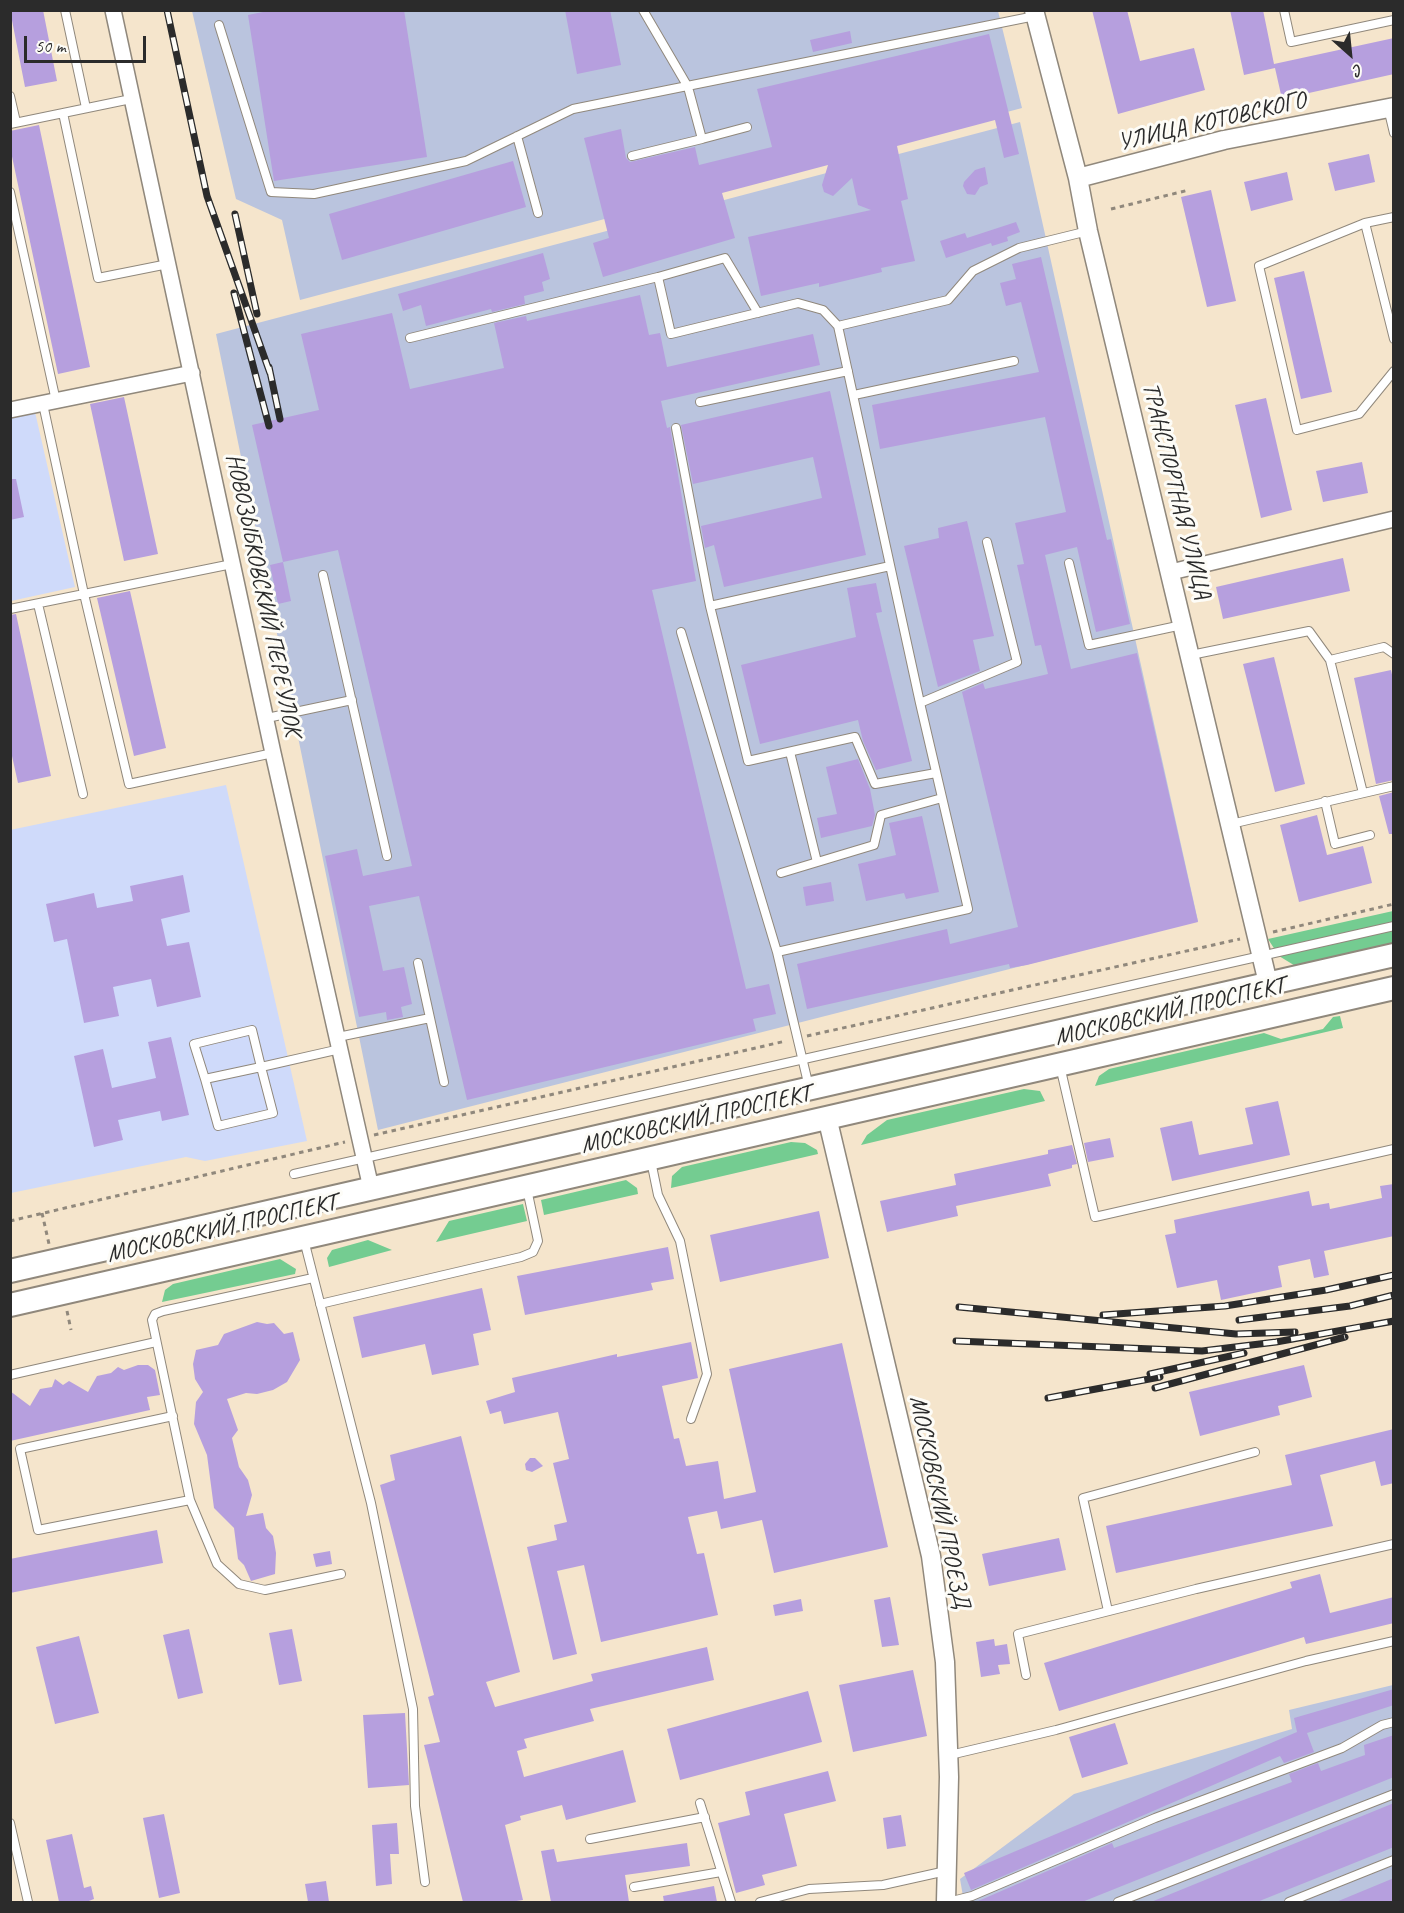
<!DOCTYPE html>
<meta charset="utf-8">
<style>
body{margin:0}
#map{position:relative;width:1404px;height:1913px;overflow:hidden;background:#f5e5cc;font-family:Caveat,sans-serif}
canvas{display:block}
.frame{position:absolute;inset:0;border:12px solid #2b2b2b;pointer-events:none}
.north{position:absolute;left:1320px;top:24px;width:60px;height:60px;-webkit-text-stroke:4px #fdfcf7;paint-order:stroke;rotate:153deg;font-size:16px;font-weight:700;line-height:24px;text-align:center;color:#2b2b2b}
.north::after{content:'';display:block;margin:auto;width:21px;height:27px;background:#2b2b2b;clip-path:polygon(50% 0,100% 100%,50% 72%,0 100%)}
.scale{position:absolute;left:24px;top:36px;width:122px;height:27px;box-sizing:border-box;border:3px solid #2b2b2b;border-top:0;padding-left:8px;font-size:18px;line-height:21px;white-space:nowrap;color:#2b2b2b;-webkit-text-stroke:4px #fdfcf7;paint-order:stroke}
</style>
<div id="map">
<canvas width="1404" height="1913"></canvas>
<div class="frame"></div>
<div class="north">С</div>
<div class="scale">50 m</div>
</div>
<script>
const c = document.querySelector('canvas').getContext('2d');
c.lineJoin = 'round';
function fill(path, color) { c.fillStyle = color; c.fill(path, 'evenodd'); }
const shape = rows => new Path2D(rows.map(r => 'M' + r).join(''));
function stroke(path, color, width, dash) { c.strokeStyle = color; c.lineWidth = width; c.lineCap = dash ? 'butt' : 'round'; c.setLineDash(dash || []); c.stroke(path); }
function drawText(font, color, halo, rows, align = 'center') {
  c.font = font + ' Caveat,sans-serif'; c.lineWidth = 6; c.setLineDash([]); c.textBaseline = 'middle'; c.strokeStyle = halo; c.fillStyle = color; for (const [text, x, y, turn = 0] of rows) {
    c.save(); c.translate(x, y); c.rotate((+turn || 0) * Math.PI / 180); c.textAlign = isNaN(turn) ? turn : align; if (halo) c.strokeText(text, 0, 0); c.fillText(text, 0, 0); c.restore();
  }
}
fill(shape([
 [35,412,75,587,11,601,11,417],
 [226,785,307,1141,205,1161,186,1157,11,1193,10,830]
]), '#cfdafa');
fill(shape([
 [192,11,998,11,1022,108,300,300,282,220,236,199],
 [1020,122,1198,921,378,1130,216,334],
 [1393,1685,1393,1902,964,1902,960,1879,1074,1794,1292,1729,1289,1710]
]), '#bac4de');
fill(shape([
 [1393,911,1393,945,1297,967,1279,956,1268,939],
 [1340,1016,1343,1028,1095,1086,1099,1076,1109,1069,1264,1033,1281,1039,1323,1029,1333,1017],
 [1024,1089,1040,1091,1045,1101,861,1145,867,1135,887,1120],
 [791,1142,805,1143,817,1150,818,1154,671,1188,672,1176,682,1167],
 [626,1180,637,1188,638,1194,544,1215,541,1200],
 [523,1204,527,1221,436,1242,449,1221],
 [368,1240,392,1250,329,1267,327,1258,332,1250],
 [280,1259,296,1269,295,1274,162,1302,165,1290,173,1284]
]), '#74cc91');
fill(shape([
 [10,10,43,10,57,81,25,87],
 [273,10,404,10,427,157,274,181,248,15],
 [565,10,610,10,621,65,577,74],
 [1092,10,1127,10,1140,61,1194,48,1205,90,1118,114],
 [1230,10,1263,10,1274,64,1394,38,1394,74,1282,99,1275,68,1244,75],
 [850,31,852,43,813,52,810,40],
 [989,34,1019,154,1004,158,995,120,897,146,908,199,901,201,915,261,881,268,882,272,819,287,819,283,761,296,748,237,871,210,858,205,852,178,833,196,824,192,822,185,828,165,722,193,735,238,603,277,593,243,609,238,584,138,621,129,626,158,630,162,695,147,699,165,772,147,757,89],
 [39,125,90,367,58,374,10,147,10,131],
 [1369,154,1375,182,1335,191,1328,163],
 [513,161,526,207,342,260,329,214],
 [985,167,988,184,980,187,975,195,967,194,963,186,964,182,975,170],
 [1287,172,1293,200,1251,211,1244,182],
 [1211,190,1236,301,1207,307,1181,197],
 [1016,222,1020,232,1007,237,1008,241,992,246,991,243,946,258,940,241,965,233,967,238],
 [543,253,550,279,542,282,544,291,524,296,525,304,492,312,491,309,426,326,421,305,403,311,398,294],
 [1041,257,1107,540,1111,539,1130,624,1096,632,1077,547,1045,555,1071,669,1137,653,1198,922,1027,965,1010,968,1009,964,807,1009,797,964,947,929,950,944,1018,927,962,692,983,683,985,689,1048,674,1041,645,1035,646,1017,565,1024,564,1015,523,1066,512,1045,417,880,449,872,405,1039,372,1021,302,1006,306,1000,283,1016,279,1012,264],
 [1304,271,1332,392,1301,399,1274,278],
 [640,295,649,335,660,333,667,367,813,334,820,365,661,401,667,428,670,427,696,581,652,590,746,989,769,984,776,1014,753,1019,756,1031,467,1100,419,896,369,906,383,971,404,967,412,1004,401,1007,403,1017,387,1020,386,1012,359,1017,325,856,357,849,363,876,412,866,338,550,283,562,252,425,319,410,301,334,392,313,410,389,504,368,494,323,526,316,527,321],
 [830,391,866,555,724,587,714,545,705,548,701,526,822,498,813,457,693,484,681,425],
 [124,397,158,554,124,561,90,404],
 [1266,398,1292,510,1261,518,1235,405],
 [1362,462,1368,493,1323,502,1316,471],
 [10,479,16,479,24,517,10,520],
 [967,521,994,636,973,640,980,671,938,687,904,546,939,538,938,528],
 [1343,558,1350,591,1223,619,1216,587],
 [283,562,291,601,278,604,270,565],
 [876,583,882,612,876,613,912,761,876,770,863,741,858,720,760,744,741,665,856,637,847,588],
 [130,591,166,748,134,756,97,598],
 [16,614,51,776,18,783,10,747,10,615],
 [1274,657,1305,784,1275,792,1243,664],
 [1391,670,1394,684,1394,780,1376,784,1354,678],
 [858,759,870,789,875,815,872,826,821,838,817,818,837,814,826,767],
 [1394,792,1394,834,1389,834,1379,796],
 [1317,815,1327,855,1363,846,1372,883,1299,902,1280,825],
 [922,816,939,892,906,899,904,893,866,901,858,864,896,855,889,823],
 [183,875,190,912,161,919,167,946,189,942,201,997,157,1007,151,979,113,987,119,1016,84,1023,67,939,54,942,46,904,94,893,97,908,133,901,130,886],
 [831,882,834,901,806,906,803,887],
 [171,1037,189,1115,162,1121,160,1111,118,1120,123,1140,94,1147,74,1056,103,1049,112,1088,156,1078,148,1042],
 [1278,1101,1290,1155,1172,1181,1160,1128,1192,1121,1199,1155,1253,1144,1245,1108],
 [1110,1138,1114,1157,1088,1162,1084,1143],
 [1072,1145,1077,1164,1072,1165,1072,1168,1048,1174,1051,1186,956,1206,958,1216,887,1232,880,1201,956,1185,954,1174,1048,1154,1048,1150],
 [1394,1184,1394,1236,1324,1251,1329,1275,1314,1278,1310,1259,1278,1266,1282,1287,1221,1300,1217,1280,1177,1288,1165,1235,1176,1233,1174,1220,1309,1191,1312,1206,1329,1203,1330,1209,1382,1198,1380,1186],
 [819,1211,829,1258,720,1282,710,1235],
 [668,1247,674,1279,651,1283,653,1290,525,1315,517,1276],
 [482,1288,491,1330,473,1334,479,1365,432,1375,425,1344,362,1358,353,1317],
 [257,1322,267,1324,274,1323,284,1334,293,1332,300,1360,287,1382,273,1390,257,1394,246,1393,227,1399,238,1430,232,1438,239,1467,248,1480,252,1495,246,1516,263,1513,266,1528,273,1536,276,1553,275,1574,251,1581,244,1565,238,1559,234,1528,214,1508,207,1455,194,1424,196,1402,203,1392,195,1379,193,1364,196,1350,218,1345,224,1334],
 [691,1342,698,1378,662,1386,674,1439,679,1438,686,1466,718,1461,724,1499,756,1492,729,1369,842,1343,888,1547,774,1573,762,1520,721,1529,717,1511,688,1517,697,1554,704,1553,718,1615,601,1642,584,1565,557,1571,577,1654,553,1660,527,1547,557,1540,554,1525,567,1522,553,1463,569,1459,558,1412,504,1424,501,1411,490,1414,486,1401,515,1392,512,1378,617,1354,617,1357],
 [138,1365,148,1365,155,1370,160,1395,147,1397,150,1410,10,1441,10,1391,30,1406,40,1389,52,1387,55,1379,63,1385,69,1381,88,1392,97,1376,111,1373,118,1367,124,1370],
 [1304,1365,1312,1397,1278,1406,1280,1415,1200,1436,1189,1392],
 [1394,1429,1394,1483,1381,1486,1375,1461,1320,1475,1333,1526,1116,1573,1106,1526,1292,1485,1285,1455],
 [461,1436,520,1672,486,1682,495,1707,593,1681,591,1674,707,1647,714,1680,590,1709,594,1721,524,1739,527,1748,517,1751,524,1777,623,1750,636,1802,566,1820,562,1805,520,1816,521,1820,505,1825,523,1900,510,1902,463,1902,424,1745,440,1742,428,1697,434,1695,380,1485,395,1480,390,1455],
 [530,1458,535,1458,543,1466,532,1472,526,1470,525,1464],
 [157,1530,163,1563,10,1593,10,1559],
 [1059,1538,1066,1570,989,1586,982,1554],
 [330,1551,332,1564,316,1567,313,1554],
 [1320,1574,1330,1613,1394,1597,1394,1623,1306,1644,1304,1637,1059,1711,1044,1663,1292,1588,1290,1582],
 [890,1597,899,1645,882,1647,874,1600],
 [801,1599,803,1611,775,1616,773,1605],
 [189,1629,203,1693,178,1699,163,1635],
 [292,1629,302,1681,279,1685,269,1633],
 [79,1636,99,1713,55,1724,36,1647],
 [994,1639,995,1646,1007,1644,1010,1664,998,1665,1000,1674,981,1677,976,1642],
 [913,1670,927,1736,853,1752,839,1685],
 [1394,1689,1394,1705,1307,1733,1314,1752,1284,1763,1280,1756,971,1890,964,1873,1297,1732,1294,1718],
 [808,1691,822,1742,680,1780,667,1729],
 [405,1713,409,1785,368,1788,363,1715],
 [1115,1723,1128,1764,1082,1778,1069,1737],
 [1394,1735,1394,1777,1082,1902,976,1902,1112,1843,1114,1848,1292,1782,1289,1774,1318,1763,1321,1771,1365,1755,1364,1745],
 [828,1771,836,1801,784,1814,797,1866,762,1875,765,1885,736,1893,718,1823,750,1815,745,1792],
 [1394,1803,1394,1847,1257,1902,1151,1902],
 [164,1814,180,1893,159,1898,143,1818],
 [901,1815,906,1846,887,1849,883,1818],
 [397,1823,399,1854,390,1854,392,1884,376,1886,372,1825],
 [72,1834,84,1888,91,1886,94,1899,86,1902,59,1902,46,1840],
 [687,1843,690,1866,625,1875,629,1902,551,1902,541,1851,554,1849,557,1862],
 [1394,1878,1394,1902,1336,1902],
 [326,1881,329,1902,308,1902,305,1884],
 [714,1886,717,1902,664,1902,663,1896]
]), '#b69fde');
const service = shape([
 [65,10,86,108],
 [1284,10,1291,42,1394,20],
 [219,25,271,192,314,194,466,161,573,109,1035,16],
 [10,96,16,122],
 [1388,108,1394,133],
 [63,113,98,278,168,264],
 [10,124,131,99],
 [517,136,538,213],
 [702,139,747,127],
 [632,156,702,139,688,87,643,10],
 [10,192,56,401],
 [1394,217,1365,223,1394,339],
 [1365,223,1259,266,1297,430,1359,414,1394,371],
 [658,277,725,258,758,313],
 [410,338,658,277,671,334,798,303,823,310,838,326,948,300,973,271,1019,248,1088,231],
 [854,395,1014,361],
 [700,402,848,371],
 [43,404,84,594,129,784,273,753],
 [676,428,710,606,890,566],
 [1069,563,1089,645,1182,625],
 [323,575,387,856],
 [38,604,83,794],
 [710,606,748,761,855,737,875,784,936,773],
 [10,609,232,564],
 [681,632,777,952,968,909,920,703,838,326],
 [1191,655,1309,631,1330,660,1363,793],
 [1330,660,1384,647,1394,654],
 [920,703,1017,662,987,542],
 [267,718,352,700],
 [790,752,817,862],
 [1325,801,1335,844,1370,835],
 [1231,824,1394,786],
 [781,873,874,845,881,815,942,798],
 [777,952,809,1087],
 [418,963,444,1082],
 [338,1037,430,1018],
 [1060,1066,1095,1217,1394,1149],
 [205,1079,194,1044,252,1030,261,1067,273,1113,218,1126,205,1079,261,1067,340,1049],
 [651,1161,658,1195,680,1241,707,1374,691,1419],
 [294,1174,1394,926],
 [304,1240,371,1503,413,1709,415,1806,425,1882],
 [313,1278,163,1311,155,1314,152,1320,190,1500,217,1564,239,1584,265,1590,341,1574],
 [320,1304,521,1257,533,1252,538,1241,527,1189],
 [10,1375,156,1342],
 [173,1416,20,1449,38,1530,190,1500],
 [1108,1611,1083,1498,1255,1452],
 [1026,1675,1018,1634,1196,1589,1394,1544],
 [950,1755,1056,1730,1306,1661,1394,1641],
 [700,1803,731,1902],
 [10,1823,28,1902],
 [590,1839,705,1817],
 [634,1887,721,1872],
 [760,1902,809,1889,883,1885,946,1871],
 [948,1902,972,1896,1155,1818,1342,1748,1382,1725,1394,1722],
 [1118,1902,1394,1794],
 [1289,1902,1394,1860]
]);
const minor = shape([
 [113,10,273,753,371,1188],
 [10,410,192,373],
 [1171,572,1394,519]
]);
const tertiary = shape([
 [1034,10,1078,178,1088,231,1268,983],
 [1078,178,1224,140,1394,107],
 [827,1117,931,1556,945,1662,949,1777,946,1902]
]);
const primary = shape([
 [10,1271,1394,955],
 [10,1305,1394,988]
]);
stroke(service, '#90887c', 10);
stroke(minor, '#90887c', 18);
stroke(tertiary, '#90887c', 21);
stroke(primary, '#90887c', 26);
stroke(shape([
 [1111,209,1189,190],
 [1273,932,1394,904],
 [807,1036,1240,939],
 [374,1135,786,1041],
 [42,1213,49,1244],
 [10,1221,345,1142],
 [67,1311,71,1330]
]), '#90887c', 3, [4.5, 4.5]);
stroke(service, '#fff', 8);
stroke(minor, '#fff', 15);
stroke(tertiary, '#fff', 18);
stroke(primary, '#fff', 22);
const rail = shape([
 [167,10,207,196,270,373],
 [235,214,257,314],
 [234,293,269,426],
 [269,367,280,419],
 [959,1307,1236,1334,1295,1332],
 [1103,1315,1225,1306,1326,1290,1394,1275],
 [1239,1320,1350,1306,1394,1295],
 [956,1341,1202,1351,1276,1342,1394,1321],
 [1150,1374,1244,1353],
 [1155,1388,1345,1337],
 [1048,1398,1160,1377]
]);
stroke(rail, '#2b2b2b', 7);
stroke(rail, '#fdfcf7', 4.5, [14]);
drawText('24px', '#2b2b2b', '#fdfcf7', [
 ["УЛИЦА КОТОВСКОГО",1212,122,-13],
 ["ТРАНСПОРТНАЯ УЛИЦА",1176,491,76],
 ["НОВОЗЫБКОВСКИЙ ПЕРЕУЛОК",263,595,78],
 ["МОСКОВСКИЙ ПРОСПЕКТ",1170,1012,-13],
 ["МОСКОВСКИЙ ПРОСПЕКТ",696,1120,-13],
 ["МОСКОВСКИЙ ПРОСПЕКТ",222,1229,-13],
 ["МОСКОВСКИЙ ПРОЕЗД",939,1502,78]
]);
</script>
